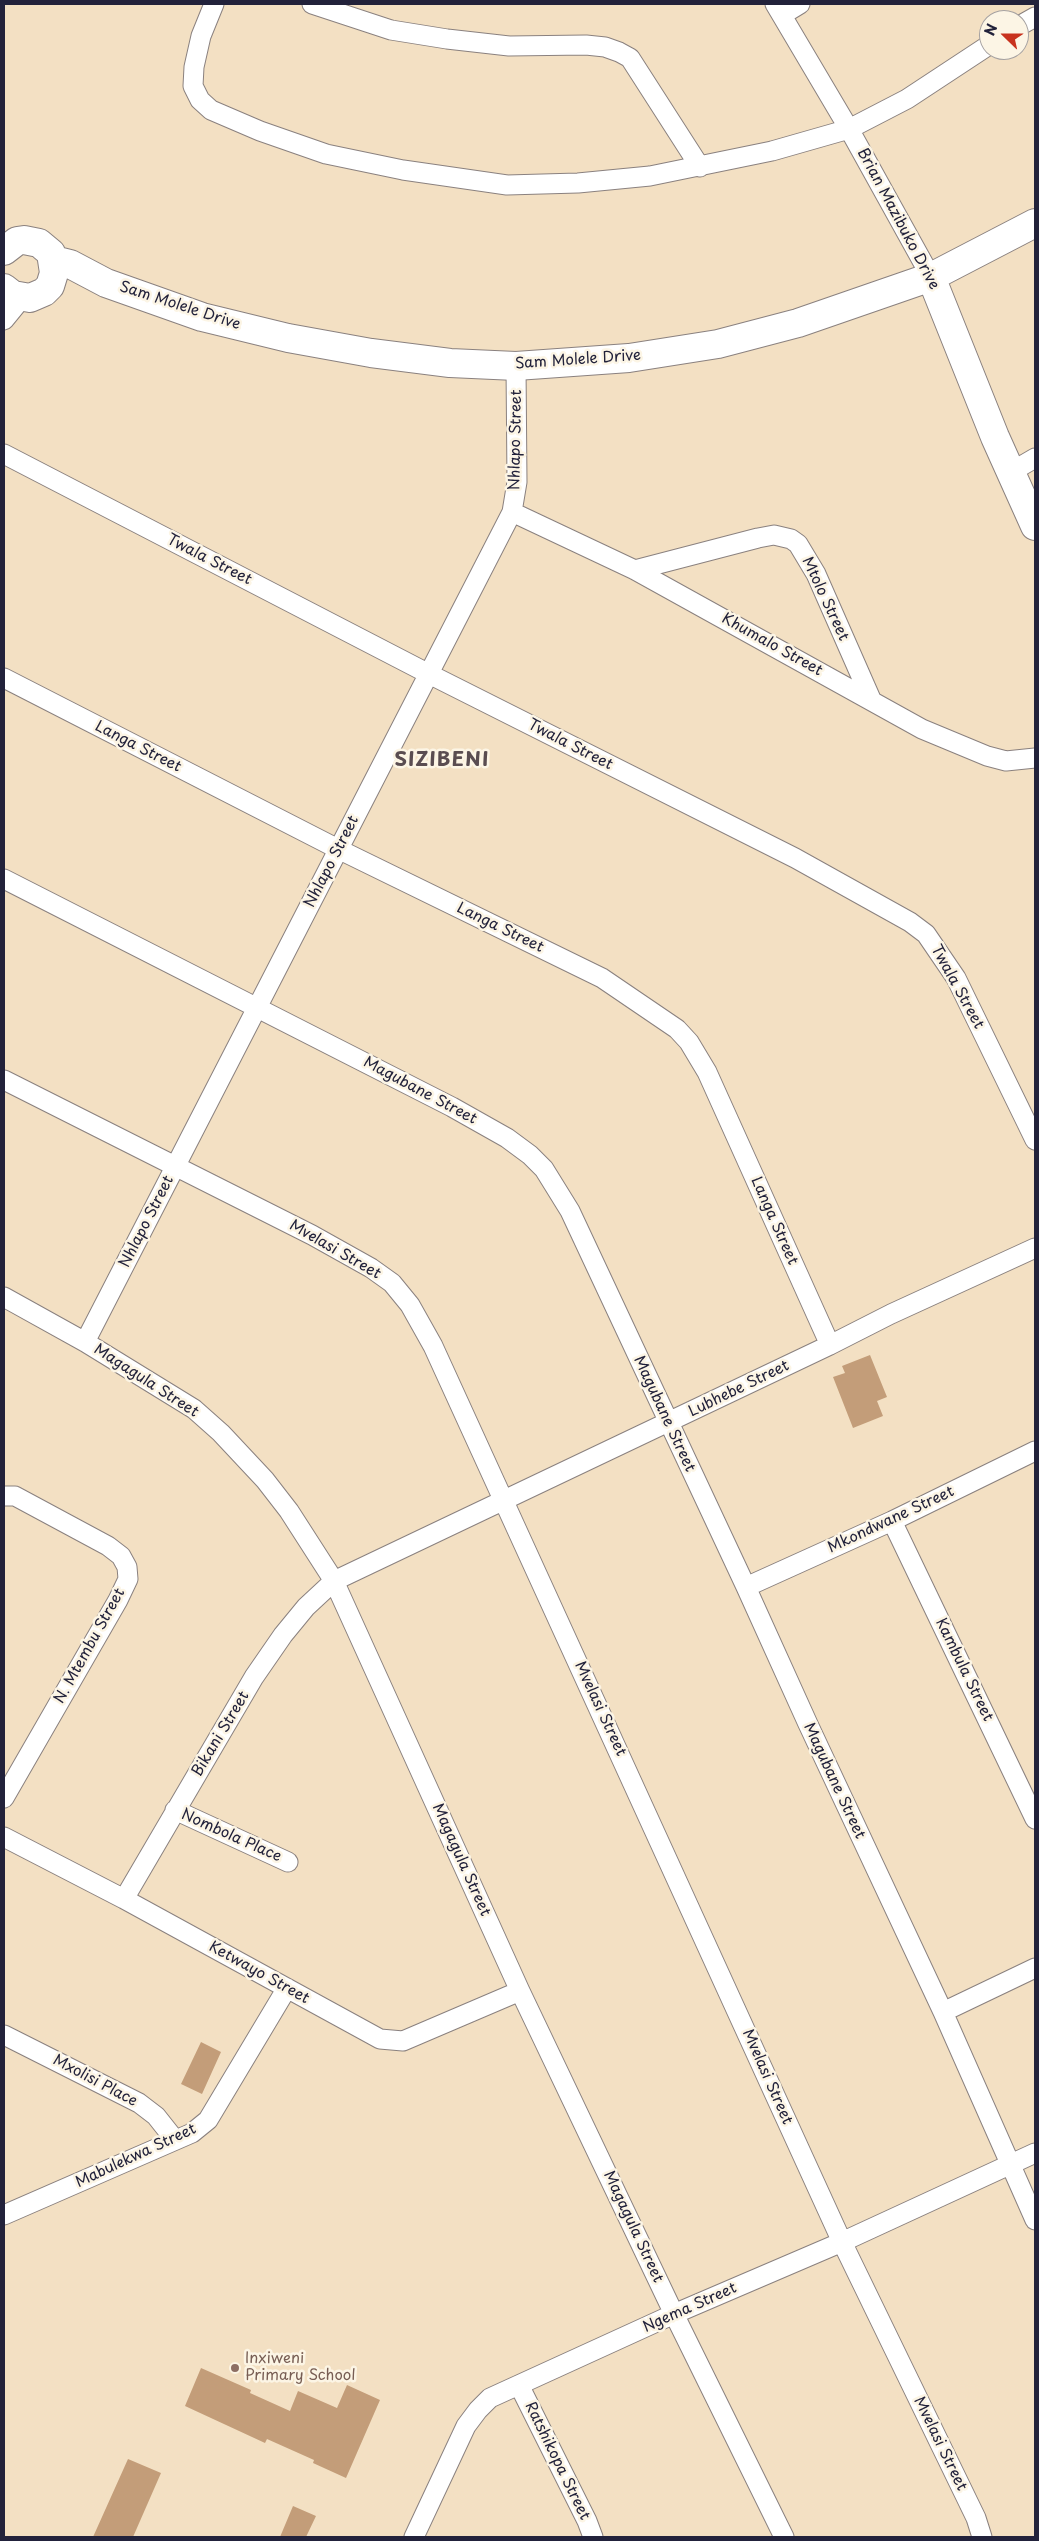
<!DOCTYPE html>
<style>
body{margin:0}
#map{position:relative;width:1039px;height:2541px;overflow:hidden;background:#f3e0c3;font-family:"Playpen Sans",sans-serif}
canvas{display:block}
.frame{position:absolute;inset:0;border:5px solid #22223b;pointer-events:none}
.north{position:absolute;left:979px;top:10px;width:50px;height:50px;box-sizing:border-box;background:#fcf5e5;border:1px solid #a5a1a1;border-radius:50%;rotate:292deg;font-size:14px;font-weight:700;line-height:20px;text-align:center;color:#22223b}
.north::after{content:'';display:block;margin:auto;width:18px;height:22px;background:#c8321e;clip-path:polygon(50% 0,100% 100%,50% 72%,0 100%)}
</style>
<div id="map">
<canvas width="1039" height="2541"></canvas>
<div class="frame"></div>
<div class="north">N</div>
</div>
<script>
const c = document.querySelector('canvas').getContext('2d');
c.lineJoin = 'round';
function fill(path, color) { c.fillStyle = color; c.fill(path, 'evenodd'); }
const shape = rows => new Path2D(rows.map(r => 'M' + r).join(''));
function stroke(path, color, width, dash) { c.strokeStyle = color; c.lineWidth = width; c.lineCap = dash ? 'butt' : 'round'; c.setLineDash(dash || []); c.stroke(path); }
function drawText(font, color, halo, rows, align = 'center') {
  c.font = font + ' "Playpen Sans",sans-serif'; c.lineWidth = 5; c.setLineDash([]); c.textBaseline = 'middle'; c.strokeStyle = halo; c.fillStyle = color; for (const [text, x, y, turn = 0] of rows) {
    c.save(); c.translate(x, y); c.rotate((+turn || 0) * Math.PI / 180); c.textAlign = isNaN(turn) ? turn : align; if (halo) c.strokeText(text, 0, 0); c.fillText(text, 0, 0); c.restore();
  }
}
fill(shape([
 [870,1355,887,1397,877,1401,883,1416,853,1428,833,1377,845,1373,842,1366],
 [201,2042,221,2052,202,2094,181,2084],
 [201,2368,251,2390,250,2393,290,2411,298,2391,337,2408,347,2385,380,2400,346,2478,313,2463,314,2460,267,2439,265,2443,185,2406],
 [128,2459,161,2473,133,2537,93,2537],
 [293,2506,316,2516,306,2537,280,2537]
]), '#c39d79');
const street = shape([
 [214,4,201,36,194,67,193,86,200,100,211,110,260,131,326,154,403,170,507,185,578,183,650,176,772,151,849,129,907,99,989,45],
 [312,4,391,30,447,39,509,46,586,45,605,47,619,52,630,58,700,167],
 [775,4,849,129,931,277],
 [782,15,800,4],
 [1019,26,1035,17],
 [4,320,22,298],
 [4,454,429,674,795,858,910,922,926,934,956,978,1035,1140],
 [1011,472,1035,458],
 [512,512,635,570,922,729,987,756,1006,761,1035,758],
 [635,570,758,538,774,535,791,539,798,544,816,574,871,699],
 [4,678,338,849,602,978,677,1029,689,1042,707,1072,830,1345],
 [4,879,452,1107,507,1138,530,1155,544,1169,570,1211,746,1587,808,1724,943,2012,1035,2220],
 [4,1080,312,1235,371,1268,392,1283,410,1305,433,1346,842,2242,976,2518,982,2537],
 [4,1297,85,1342,194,1409,221,1433,265,1480,289,1511,334,1581,520,1991,674,2314,784,2537],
 [85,1342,512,512,517,482,516,366],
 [4,1496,15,1496,108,1546,121,1556,127,1567,128,1579,118,1600,4,1798],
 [892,1521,1035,1819],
 [746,1587,892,1521,1035,1451],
 [175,1810,288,1862],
 [4,1837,124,1899,380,2039,403,2041,520,1991],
 [124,1899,254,1677,283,1635,306,1607,334,1581,830,1345,891,1314,1035,1248],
 [943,2012,1035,1968],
 [4,2035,139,2103,156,2116,175,2140],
 [4,2215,192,2133,208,2120,287,1988],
 [519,2385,587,2521,593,2537],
 [414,2537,466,2426,478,2410,490,2398,674,2314,842,2242,1035,2153]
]);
const secondary = shape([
 [4,251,17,241,24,240,39,243,51,253,54,273,50,286,44,292,30,298,13,295,4,288],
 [54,260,70,264,106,283,202,317,288,338,371,353,450,363,516,366,629,358,718,344,798,323,931,277,1035,223],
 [931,277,995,437,1035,526]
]);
stroke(street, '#8a817f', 21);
stroke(secondary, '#8a817f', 30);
stroke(street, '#fff', 19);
stroke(secondary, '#fff', 28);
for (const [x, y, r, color] of [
 [235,2368,5,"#8d6e63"]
]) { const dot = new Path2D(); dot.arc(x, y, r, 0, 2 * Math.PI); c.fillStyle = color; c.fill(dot); stroke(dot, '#fcf5e5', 2); }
drawText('15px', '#22223b', '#fcf5e5', [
 ["Brian Mazibuko Drive",898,219,62],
 ["Sam Molele Drive",180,306,18],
 ["Sam Molele Drive",578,360,-4],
 ["Nhlapo Street",516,440,-89],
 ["Twala Street",209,560,27],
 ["Mtolo Street",825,599,65],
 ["Khumalo Street",772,645,29],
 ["Twala Street",570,745,27],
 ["Langa Street",138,747,27],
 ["Nhlapo Street",332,862,-63],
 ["Langa Street",500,928,26],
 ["Twala Street",957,987,61],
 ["Magubane Street",420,1091,28],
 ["Langa Street",774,1221,66],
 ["Nhlapo Street",147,1222,-63],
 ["Mvelasi Street",335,1250,30],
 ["Magagula Street",146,1381,33],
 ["Lubhebe Street",739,1389,-26],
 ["Magubane Street",664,1414,65],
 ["Mkondwane Street",891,1520,-25],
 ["N. Mtembu Street",90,1646,-61],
 ["Kambula Street",964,1670,64],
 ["Mvelasi Street",600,1709,65],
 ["Bikani Street",221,1734,-59],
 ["Magubane Street",834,1781,65],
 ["Nombola Place",231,1836,24],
 ["Magagula Street",461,1860,66],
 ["Ketwayo Street",259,1973,29],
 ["Mvelasi Street",767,2077,66],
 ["Mxolisi Place",95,2081,28],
 ["Mabulekwa Street",136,2156,-25],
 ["Magagula Street",633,2227,65],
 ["Ngema Street",690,2308,-24],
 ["Mvelasi Street",940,2444,64],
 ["Ratshikopa Street",557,2461,64]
]);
drawText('15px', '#785e54', '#fcf5e5', [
 ["Inxiweni",245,2359],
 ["Primary School",245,2376]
], 'left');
c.letterSpacing = '1px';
drawText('bold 20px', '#5a4d51', '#fcf5e5', [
 ["SIZIBENI",442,760]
]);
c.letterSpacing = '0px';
</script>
